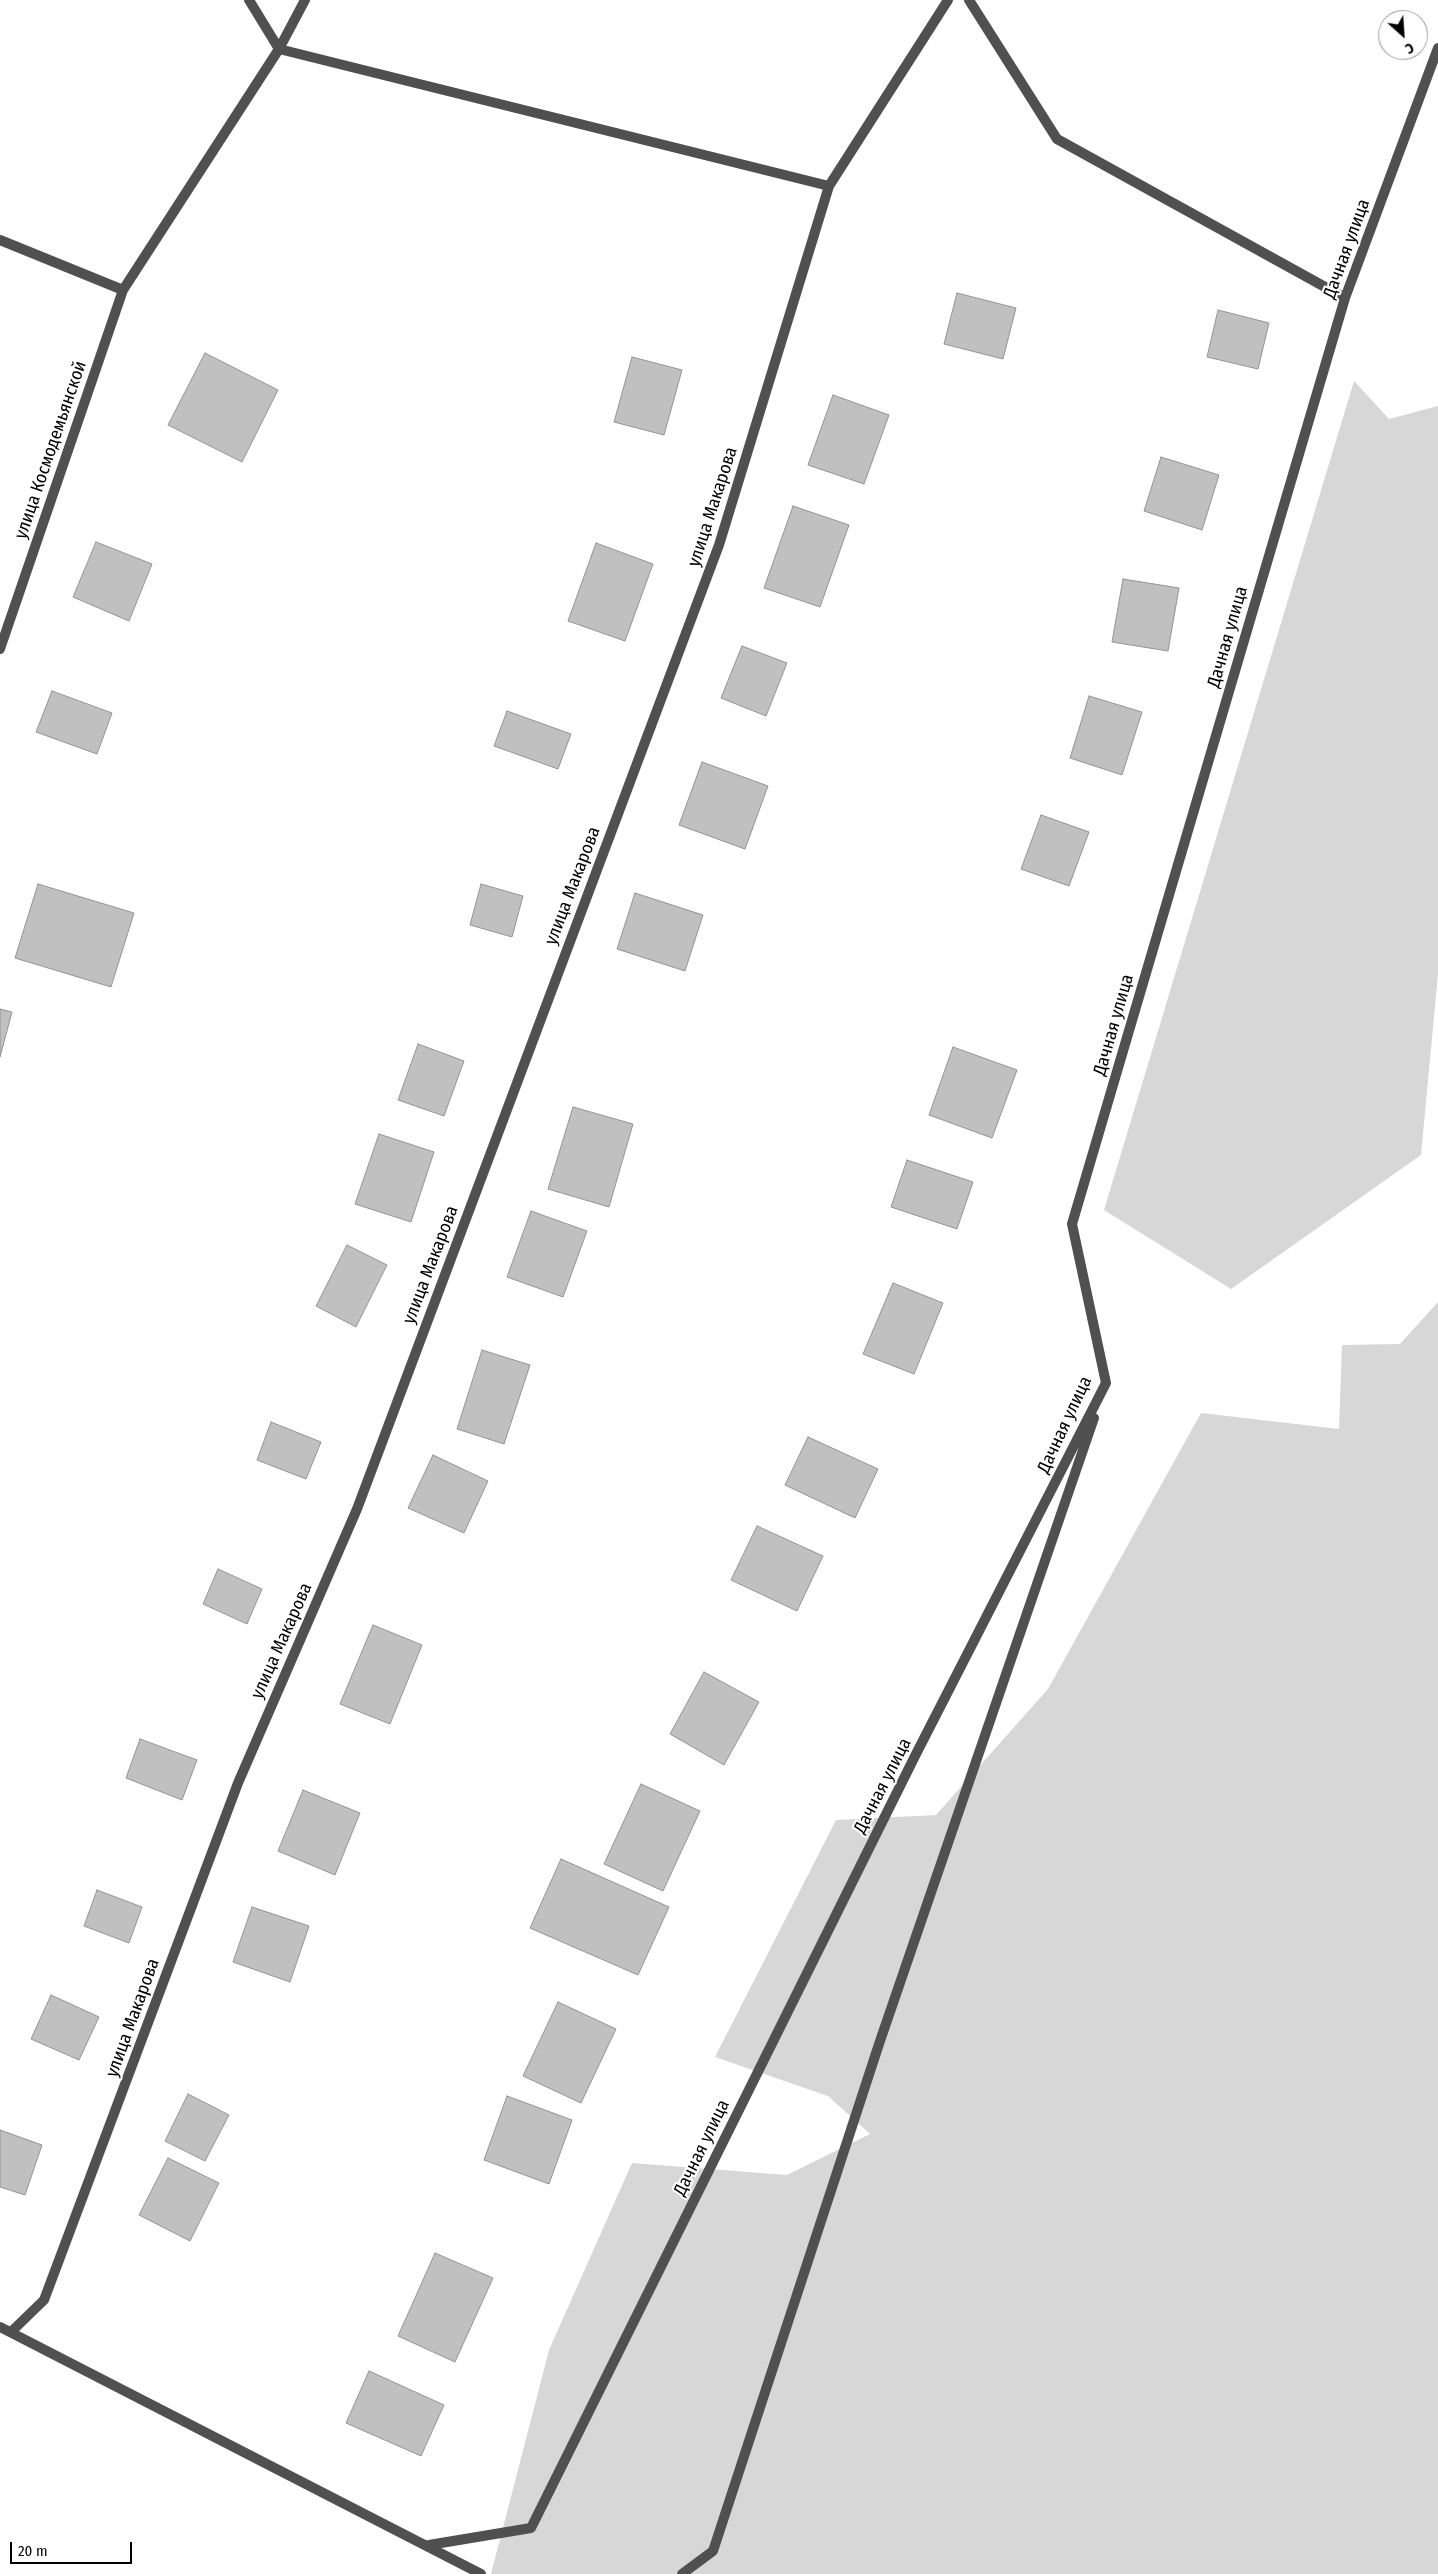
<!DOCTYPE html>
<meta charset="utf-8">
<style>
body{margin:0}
#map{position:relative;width:1438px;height:2574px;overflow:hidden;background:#fff;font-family:"Fira Sans Condensed",sans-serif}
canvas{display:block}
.north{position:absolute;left:1378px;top:10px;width:50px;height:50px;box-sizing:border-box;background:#fff;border:1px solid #999;border-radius:50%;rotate:154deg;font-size:14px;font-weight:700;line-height:20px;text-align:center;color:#000}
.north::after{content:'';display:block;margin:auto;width:18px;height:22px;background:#000;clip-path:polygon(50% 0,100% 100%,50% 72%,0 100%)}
.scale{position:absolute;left:10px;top:2542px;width:122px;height:22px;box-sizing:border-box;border:2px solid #000;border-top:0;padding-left:6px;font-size:15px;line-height:18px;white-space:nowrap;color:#000;-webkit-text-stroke:4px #fff;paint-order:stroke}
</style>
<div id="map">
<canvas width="1438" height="2574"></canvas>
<div class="north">С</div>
<div class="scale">20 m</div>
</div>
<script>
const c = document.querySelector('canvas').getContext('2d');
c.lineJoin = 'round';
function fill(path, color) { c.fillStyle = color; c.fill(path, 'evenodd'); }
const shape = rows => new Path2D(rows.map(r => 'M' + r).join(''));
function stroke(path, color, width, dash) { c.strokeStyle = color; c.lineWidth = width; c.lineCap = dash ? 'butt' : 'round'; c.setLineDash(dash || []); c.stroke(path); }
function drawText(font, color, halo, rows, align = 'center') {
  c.font = font + ' "Fira Sans Condensed",sans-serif'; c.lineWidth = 4; c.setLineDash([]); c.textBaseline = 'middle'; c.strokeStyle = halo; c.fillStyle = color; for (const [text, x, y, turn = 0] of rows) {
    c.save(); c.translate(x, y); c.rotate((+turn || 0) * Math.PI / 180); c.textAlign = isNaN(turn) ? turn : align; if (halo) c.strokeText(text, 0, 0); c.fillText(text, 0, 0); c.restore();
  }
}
fill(shape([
 [1354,381,1389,419,1438,406,1438,974,1421,1155,1231,1289,1104,1210],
 [1438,1302,1438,2574,491,2574,549,2350,632,2163,787,2175,870,2134,828,2096,715,2057,836,1820,936,1815,1048,1689,1201,1413,1339,1429,1342,1345,1400,1344]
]), '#d7d7d7');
const building = shape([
 [957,293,1016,308,1003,359,944,344,957,293],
 [1218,310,1269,323,1258,369,1207,357,1218,310],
 [205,353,278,390,242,462,168,425,205,353],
 [632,357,682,370,664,435,614,422,632,357],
 [833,395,889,415,864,484,808,465,833,395],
 [1161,457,1219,475,1202,530,1144,511,1161,457],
 [793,506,849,525,820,607,764,588,793,506],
 [96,542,152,564,129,621,73,597,96,542],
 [596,543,653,564,625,641,568,621,596,543],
 [1123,579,1179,588,1168,651,1112,642,1123,579],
 [742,646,787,663,766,716,721,698,742,646],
 [52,691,112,713,97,754,36,732,52,691],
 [1089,696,1142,712,1122,775,1070,758,1089,696],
 [507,711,571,734,558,769,494,746,507,711],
 [702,762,768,786,745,849,679,825,702,762],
 [1041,815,1089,832,1069,886,1021,869,1041,815],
 [38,884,134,913,111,987,15,958,38,884],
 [481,884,523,896,512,937,470,925,481,884],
 [635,893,703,915,685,971,617,949,635,893],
 [0,1009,12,1012,0,1057,0,1009],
 [418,1044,464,1061,444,1116,398,1100,418,1044],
 [953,1047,1017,1070,992,1138,929,1115,953,1047],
 [573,1107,633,1124,609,1207,548,1189,573,1107],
 [379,1134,434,1152,411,1222,355,1204,379,1134],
 [907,1160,973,1182,957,1229,891,1207,907,1160],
 [531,1211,587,1231,563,1297,507,1277,531,1211],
 [347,1245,387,1265,356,1327,316,1306,347,1245],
 [893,1283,943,1303,914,1374,863,1354,893,1283],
 [482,1350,530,1365,504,1444,457,1429,482,1350],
 [271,1422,321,1442,306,1479,257,1460,271,1422],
 [808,1437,878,1469,855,1518,785,1485,808,1437],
 [433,1455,488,1481,464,1533,408,1508,433,1455],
 [757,1526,823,1556,797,1611,731,1580,757,1526],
 [218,1569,262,1589,247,1624,203,1604,218,1569],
 [373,1625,422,1645,390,1724,340,1704,373,1625],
 [704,1672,759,1702,724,1765,670,1734,704,1672],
 [140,1739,197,1760,182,1800,126,1778,140,1739],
 [641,1784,700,1811,663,1891,604,1864,641,1784],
 [303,1790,360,1813,335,1875,278,1851,303,1790],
 [561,1859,669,1907,638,1975,530,1928,561,1859],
 [97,1890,142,1907,129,1943,84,1926,97,1890],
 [252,1907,309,1926,290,1982,233,1962,252,1907],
 [51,1995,99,2017,79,2060,31,2039,51,1995],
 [558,2002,616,2029,581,2103,523,2076,558,2002],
 [188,2094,229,2115,205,2161,165,2141,188,2094],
 [507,2096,572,2120,549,2184,484,2160,507,2096],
 [0,2130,42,2145,25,2195,0,2187,0,2130],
 [168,2158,219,2183,190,2241,139,2215,168,2158],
 [435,2253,493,2278,455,2362,398,2336,435,2253],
 [369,2371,444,2405,421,2456,346,2423,369,2371]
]);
fill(building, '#c0c0c0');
stroke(building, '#949494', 1);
stroke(shape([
 [249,0,279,49,829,186],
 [969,0,1057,139,1345,298],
 [0,240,123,290,279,49,305,0],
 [0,649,123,290],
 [0,2327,481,2574],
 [11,2332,44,2300,238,1783,357,1509,719,545,829,186,948,0],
 [429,2545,531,2528,915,1756,1106,1383,1072,1224,1345,298,1438,48],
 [682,2574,713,2551,880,2041,1094,1418]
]), '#505050', 10);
drawText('18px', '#000', '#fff', [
 ["Дачная улица",1347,249,-70],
 ["улица Космодемьянской",51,450,-71],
 ["улица Макарова",713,507,-72],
 ["Дачная улица",1228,637,-74],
 ["улица Макарова",573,886,-69],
 ["Дачная улица",1114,1025,-74],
 ["улица Макарова",431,1265,-69],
 ["Дачная улица",1065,1425,-65],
 ["улица Макарова",282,1641,-66],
 ["Дачная улица",883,1786,-63],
 ["улица Макарова",133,2018,-70],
 ["Дачная улица",702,2148,-64]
]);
</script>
